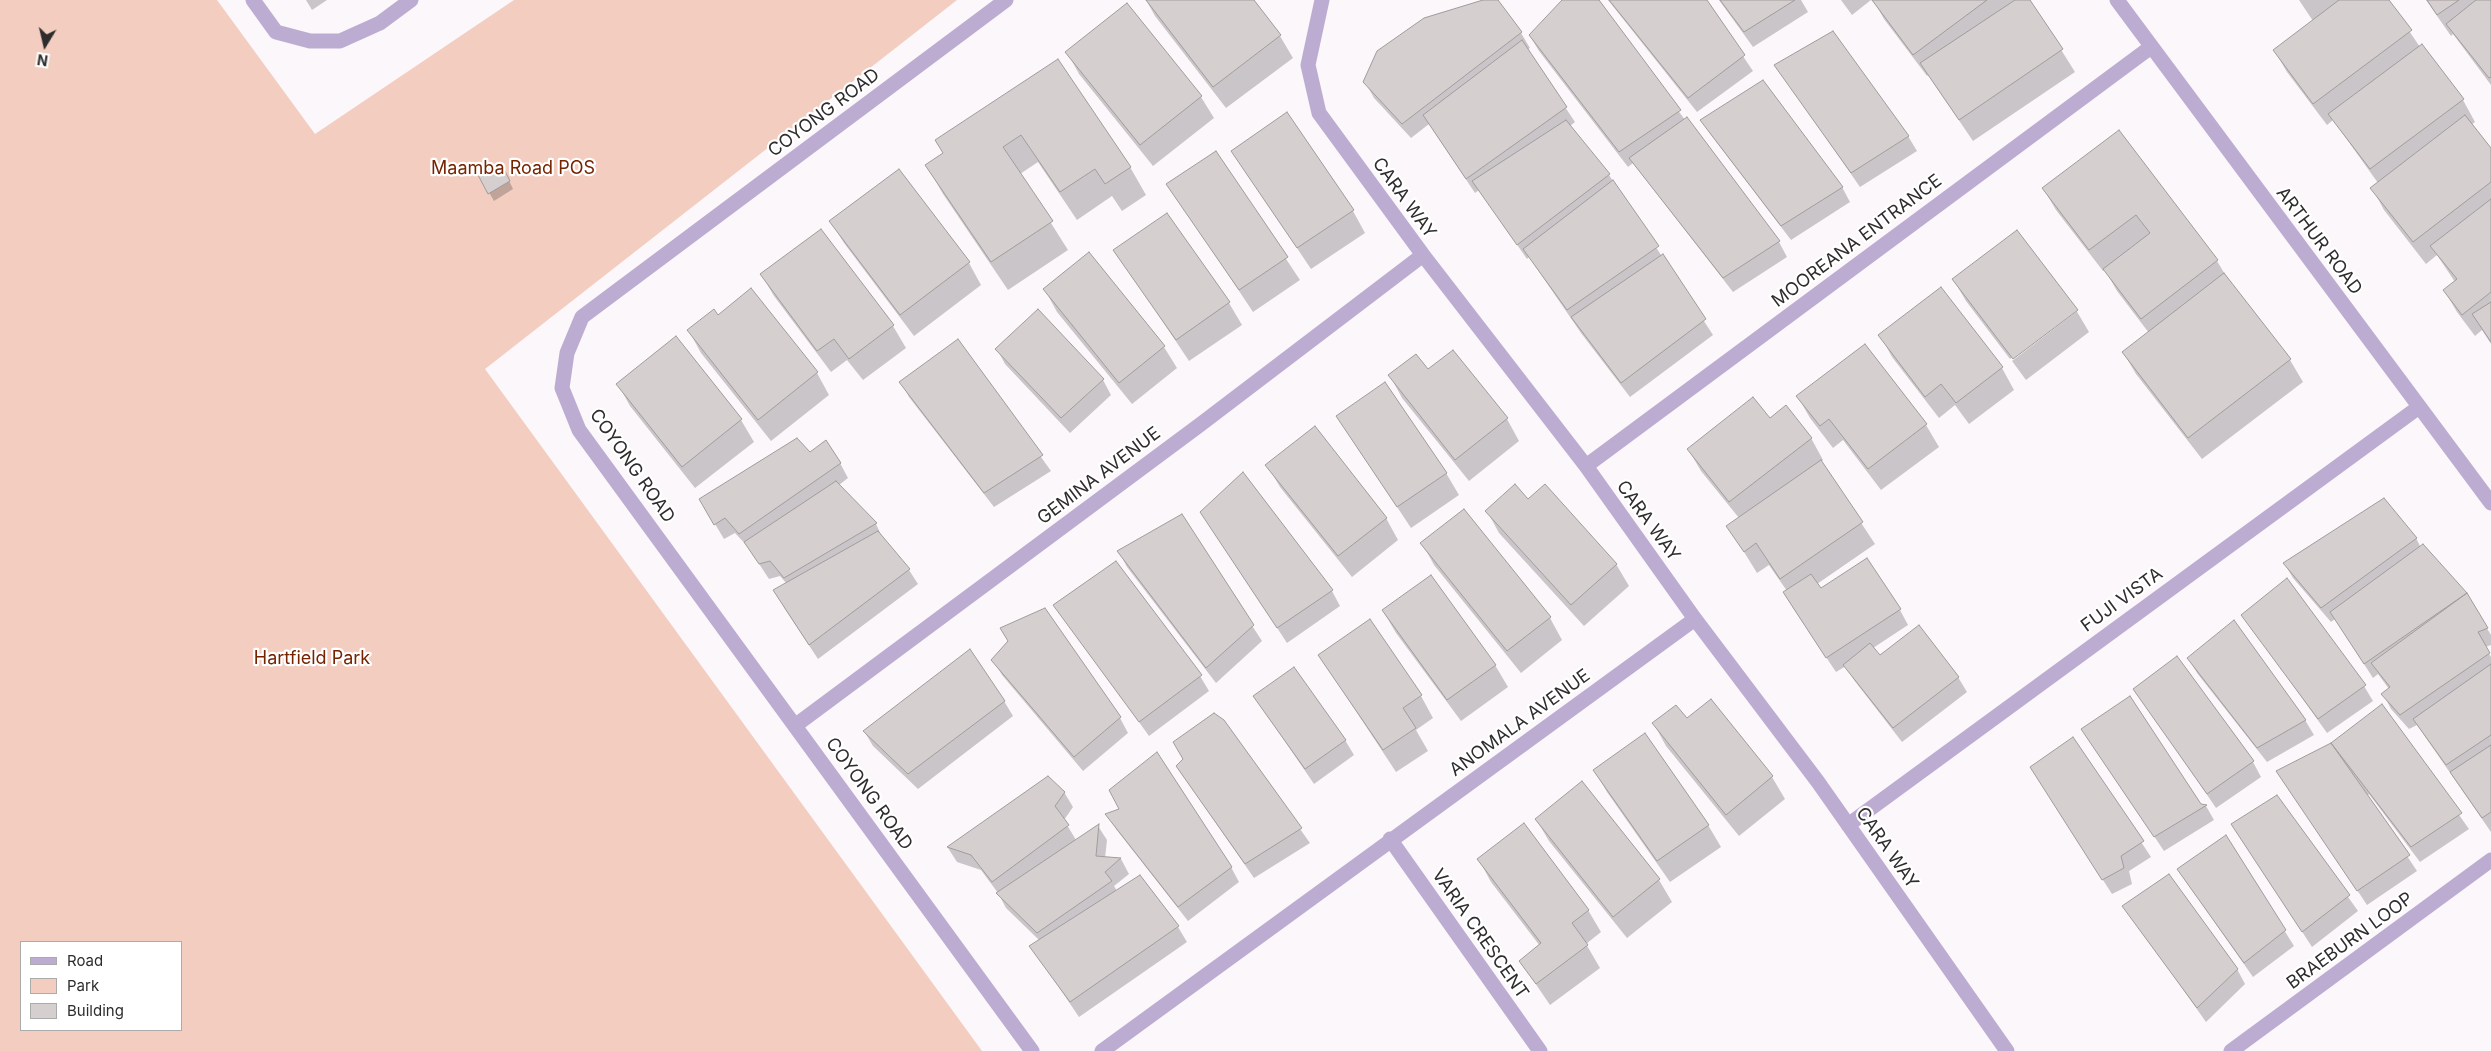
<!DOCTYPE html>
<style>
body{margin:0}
#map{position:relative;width:2491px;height:1051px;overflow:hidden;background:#fcf7fa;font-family:Inter,sans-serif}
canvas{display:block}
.legend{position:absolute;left:20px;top:941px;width:162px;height:90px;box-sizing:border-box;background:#fff;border:1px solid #ababab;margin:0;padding:6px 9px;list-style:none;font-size:15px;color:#2e2c2d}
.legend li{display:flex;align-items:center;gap:10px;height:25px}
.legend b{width:25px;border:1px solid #ababab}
.north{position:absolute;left:20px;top:20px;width:50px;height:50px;-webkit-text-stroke:4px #fff;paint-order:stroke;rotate:189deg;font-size:14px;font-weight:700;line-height:20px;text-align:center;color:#2e2c2d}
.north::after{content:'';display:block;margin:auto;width:18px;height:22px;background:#2e2c2d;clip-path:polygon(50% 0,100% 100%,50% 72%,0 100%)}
</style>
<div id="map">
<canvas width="2491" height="1051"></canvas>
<ul class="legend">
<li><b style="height:6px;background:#bdacd2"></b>Road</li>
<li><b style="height:14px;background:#f2cdc0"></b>Park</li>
<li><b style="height:14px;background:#d6cfd0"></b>Building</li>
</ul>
<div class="north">N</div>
</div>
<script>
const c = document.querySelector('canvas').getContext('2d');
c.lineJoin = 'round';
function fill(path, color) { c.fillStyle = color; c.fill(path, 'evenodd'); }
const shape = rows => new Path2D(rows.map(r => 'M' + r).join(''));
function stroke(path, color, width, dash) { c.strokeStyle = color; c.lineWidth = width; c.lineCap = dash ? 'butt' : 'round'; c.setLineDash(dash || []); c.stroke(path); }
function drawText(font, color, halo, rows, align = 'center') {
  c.font = font + ' Inter,sans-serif'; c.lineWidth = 4.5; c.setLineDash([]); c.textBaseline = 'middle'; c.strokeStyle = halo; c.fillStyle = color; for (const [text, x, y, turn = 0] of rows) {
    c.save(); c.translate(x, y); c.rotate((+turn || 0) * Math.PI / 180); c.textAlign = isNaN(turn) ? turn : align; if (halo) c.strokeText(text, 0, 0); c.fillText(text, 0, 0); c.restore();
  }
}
fill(shape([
 [0,0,217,0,315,134,514,0,957,0,485,369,982,1051,0,1051],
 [21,942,181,942,181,1030,21,1030]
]), '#f2cdc0');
fill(shape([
 [306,0,327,0,312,10],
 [1146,0,1252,0,1280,36,1293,58,1226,108,1155,16],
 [1487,0,1497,0,1521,33,1530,48,1527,50,1575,122,1570,126,1609,175,1713,335,1630,397,1581,333,1529,257,1527,259,1479,190,1475,193,1429,124,1411,138,1374,98,1365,82],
 [1564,0,1597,0,1685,120,1779,242,1787,257,1733,292,1633,163,1628,167,1539,51,1530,36],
 [1608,0,1705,0,1753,71,1697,112],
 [1719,0,1801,0,1808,12,1753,47],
 [1841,0,1871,0,1852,15],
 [1873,0,2030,0,2075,72,1973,141,1928,75,1927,76,1884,19],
 [2299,0,2388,0,2420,47,2463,100,2475,122,2471,125,2491,150,2491,344,2482,330,2475,336,2457,312,2444,290,2455,282,2437,255,2426,264,2384,210,2372,188,2378,183,2333,120,2327,125,2287,72,2274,50,2313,21],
 [2426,0,2491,0,2491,85,2453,34,2451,36],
 [1067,52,1201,97,1214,118,1153,166,1079,74],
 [1057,60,1130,167,1146,195,1122,211,1112,196,1077,220,1038,162,1020,174,1068,250,1008,290,943,194,927,166,944,154],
 [1776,66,1908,136,1917,151,1860,187],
 [1702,121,1842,187,1850,202,1791,240,1711,135],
 [2119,132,2217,261,2229,281,2290,360,2303,382,2202,459,2136,374,2123,352,2149,333,2117,291,2105,270,2103,271,2056,210,2043,188],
 [1232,151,1353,211,1365,233,1311,269],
 [1215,152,1300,280,1253,312,1168,184],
 [505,172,513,189,494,201,479,175],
 [1167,214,1229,303,1242,325,1189,361,1115,250],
 [831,222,969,263,981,285,914,336,844,243],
 [820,230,893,326,906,348,863,380,847,360,831,372,774,296,761,274],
 [1953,279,2076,309,2010,359,1966,301],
 [1941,289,2002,368,2014,390,1969,424,1955,405,1939,418,1892,357,1880,335],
 [1045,290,1164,347,1177,368,1132,404,1057,312],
 [2076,310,2089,332,2026,380,2012,361,2076,312],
 [718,316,817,373,829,395,771,441,701,353,689,331],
 [676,338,741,420,754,442,695,488,630,406,618,384],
 [958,341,1051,471,994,507,909,397,901,382],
 [1865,346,1926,425,1939,447,1881,490,1843,440,1833,448,1810,418,1798,397],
 [997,349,1103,380,1111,395,1070,433,1005,364],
 [1453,352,1507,419,1519,441,1469,481,1402,398,1390,376,1428,371],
 [1337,416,1446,473,1459,495,1411,528],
 [1770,420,1811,438,1823,460,1821,462,1875,544,1817,584,1820,590,1900,610,1908,625,1873,648,1880,657,1958,677,1967,692,1902,742,1854,680,1846,666,1836,672,1793,608,1784,593,1787,591,1769,565,1757,573,1728,526,1739,518,1701,471,1688,449],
 [810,454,840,463,848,478,839,485,876,524,883,539,909,570,918,584,818,659,783,606,787,584,780,576,769,579,748,547,735,533,724,539,709,514],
 [1267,465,1386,518,1398,540,1352,577,1280,487],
 [1528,500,1616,564,1629,586,1584,626,1499,533,1487,511],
 [1201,512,1332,591,1340,606,1287,643],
 [1181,516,1262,641,1216,683,1127,567,1119,552],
 [2416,538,2421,548,2423,546,2466,594,2491,635,2491,645,2485,647,2491,657,2491,832,2417,725,2409,729,2391,709,2383,694,2389,689,2378,674,2373,678,2335,619,2331,622,2293,578,2284,563],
 [1422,543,1550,618,1562,640,1521,673,1434,565],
 [1055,605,1200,676,1209,691,1149,736],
 [1383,611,1495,665,1508,687,1461,721,1396,633],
 [2243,615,2364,686,2373,701,2327,733],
 [1319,655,1421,696,1433,718,1416,730,1428,751,1396,772],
 [2188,658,2305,720,2314,735,2267,762,2197,673],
 [993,660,1120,718,1128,733,1083,771,1002,675],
 [2135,689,2253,762,2261,777,2216,808],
 [1254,696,1345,740,1354,755,1314,784],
 [1004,701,1013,716,918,789,873,746,864,731],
 [1711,701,1772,777,1785,799,1739,836,1666,746,1654,724,1687,720],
 [2382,706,2469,829,2420,862,2369,794,2367,796,2417,871,2367,905,2278,771,2332,744],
 [1223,721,1310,843,1254,878,1177,767],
 [2083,730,2201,805,2206,806,2214,820,2164,851],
 [2073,739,2151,857,2129,871,2132,884,2112,894,2031,768],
 [1594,770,1708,825,1721,847,1670,882,1607,792],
 [1048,778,1064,792,1073,807,1064,820,1076,840,1098,826,1107,840,1105,858,1121,859,1129,874,1114,886,1117,891,1140,877,1178,927,1187,942,1079,1017,1031,946,1039,940,1006,908,998,893,981,870,957,862,948,848],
 [1582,783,1659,880,1672,902,1627,938,1549,841,1536,819],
 [2276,796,2358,911,2312,947,2242,839],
 [1107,814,1231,867,1239,882,1188,921,1116,829],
 [2226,837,2294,946,2253,977,2178,870],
 [1479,860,1588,910,1601,932,1586,944,1600,968,1550,1005,1520,961,1540,946,1491,882],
 [2124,906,2237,969,2245,984,2206,1022]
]), '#0003');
const building = shape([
 [1146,0,1254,0,1281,35,1213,87,1146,0],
 [1483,0,1498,0,1522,32,1402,124,1363,82,1377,51,1424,18,1483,0],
 [1562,0,1599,0,1681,110,1619,152,1529,35,1562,0],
 [1609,0,1707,0,1745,55,1688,98,1609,0],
 [1720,0,1795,0,1744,32,1720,0],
 [1872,0,1987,0,1913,55,1872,0],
 [2015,0,2030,0,2063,49,1959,120,1920,63,2015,0],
 [2339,0,2389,0,2412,30,2313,104,2273,50,2339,0],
 [2427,0,2459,0,2437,15,2427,0],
 [2476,0,2491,0,2491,77,2489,78,2446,24,2476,0],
 [1127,3,1202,96,1140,145,1065,52,1127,3],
 [1833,31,1909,136,1851,173,1774,65,1833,31],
 [1522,40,1567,107,1466,179,1423,115,1522,40],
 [2422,44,2464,99,2370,169,2328,114,2422,44],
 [1058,59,1131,167,1105,184,1095,169,1060,192,1021,135,1003,147,1053,221,991,262,925,165,943,153,935,140,1058,59],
 [1763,80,1843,187,1781,226,1700,120,1763,80],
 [1287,112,1354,210,1297,248,1231,151,1287,112],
 [2465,115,2491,148,2491,182,2413,242,2370,188,2465,115],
 [1687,117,1780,241,1723,278,1629,158,1687,117],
 [1566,120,1610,174,1517,245,1472,181,1566,120],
 [2119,130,2218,260,2141,319,2103,269,2150,233,2136,215,2089,250,2042,188,2119,130],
 [1216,151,1288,257,1239,290,1166,184,1216,151],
 [501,163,510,181,488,194,478,175,485,167,501,163],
 [899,169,970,262,900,315,829,221,899,169],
 [1613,180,1659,246,1567,310,1523,249,1613,180],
 [2491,199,2491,292,2462,315,2443,290,2457,279,2430,246,2491,199],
 [1167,213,1230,302,1176,340,1113,250,1167,213],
 [821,229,894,325,849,359,834,339,817,351,760,274,821,229],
 [2017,230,2078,310,2013,359,1952,279,2017,230],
 [1089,252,1165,346,1119,383,1043,289,1089,252],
 [1663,254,1706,319,1621,383,1571,317,1663,254],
 [2224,273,2291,359,2188,438,2122,352,2224,273],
 [1941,287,2003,367,1956,403,1941,384,1925,397,1878,335,1941,287],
 [751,288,818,372,758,420,687,330,714,309,718,315,751,288],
 [2491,302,2491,342,2472,314,2491,302],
 [1038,309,1104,379,1061,418,995,349,1038,309],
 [676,336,742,419,682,467,616,384,676,336],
 [958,339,1043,455,984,493,899,382,958,339],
 [1865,344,1927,424,1868,469,1829,419,1820,426,1796,396,1865,344],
 [1453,350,1508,418,1455,460,1388,375,1416,354,1428,369,1453,350],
 [1385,382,1447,473,1397,507,1336,416,1385,382],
 [1753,397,1770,418,1786,405,1812,438,1729,502,1687,449,1753,397],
 [1315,426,1387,518,1338,556,1265,465,1315,426],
 [797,438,810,452,826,440,841,463,739,534,725,518,714,525,699,499,797,438],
 [1821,460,1863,522,1780,579,1756,543,1744,552,1726,526,1821,460],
 [1243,472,1333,590,1277,628,1200,512,1243,472],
 [836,481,877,523,784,578,770,561,759,564,744,542,836,481],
 [1515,484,1528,499,1545,484,1617,564,1571,605,1485,511,1515,484],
 [2384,498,2417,538,2321,608,2283,563,2384,498],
 [1464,509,1551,617,1507,651,1420,543,1464,509],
 [1182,514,1254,625,1206,668,1117,551,1182,514],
 [878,531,910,569,809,645,773,590,878,531],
 [2423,544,2467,593,2364,664,2330,612,2423,544],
 [1867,558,1901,609,1826,658,1783,592,1811,574,1821,588,1867,558],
 [1116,561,1202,675,1139,722,1053,605,1116,561],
 [1431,575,1496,665,1447,700,1382,610,1431,575],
 [2287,578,2366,685,2318,719,2241,615,2287,578],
 [2467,593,2488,628,2478,632,2490,653,2400,715,2381,694,2390,687,2371,663,2467,593],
 [1045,608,1121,717,1074,757,991,660,1008,641,1000,628,1045,608],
 [1370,619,1422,695,1403,708,1416,728,1383,750,1318,655,1370,619],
 [2234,620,2306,720,2257,748,2187,658,2234,620],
 [1919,625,1959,677,1893,728,1843,665,1870,643,1880,655,1919,625],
 [970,649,1005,701,908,774,863,731,970,649],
 [2177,656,2254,761,2207,794,2133,689,2177,656],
 [2491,664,2491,735,2446,765,2413,719,2491,664],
 [1294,667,1346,740,1305,769,1253,696,1294,667],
 [2130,696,2201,804,2207,805,2154,837,2081,729,2130,696],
 [1711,699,1773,776,1726,815,1652,723,1676,705,1687,718,1711,699],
 [2382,704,2462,813,2411,847,2331,743,2382,704],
 [1214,713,1224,720,1302,828,1245,864,1176,766,1183,759,1173,742,1214,713],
 [1645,733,1709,825,1657,861,1593,770,1645,733],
 [2073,737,2144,841,2121,856,2124,868,2102,880,2030,767,2073,737],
 [2331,743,2410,855,2357,891,2276,771,2331,743],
 [2491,745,2491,812,2482,818,2450,772,2491,745],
 [1157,752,1232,867,1178,907,1105,814,1119,809,1109,790,1157,752],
 [1048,776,1065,792,1055,806,1069,825,992,882,971,855,947,847,1048,776],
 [1582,781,1660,879,1613,917,1535,819,1582,781],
 [2277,795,2350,895,2302,932,2231,824,2277,795],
 [1524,823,1589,910,1572,923,1588,945,1536,984,1519,961,1541,943,1477,859,1524,823],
 [1099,824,1096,856,1121,858,1105,872,1112,881,1037,933,996,893,1099,824],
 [2226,835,2286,930,2244,963,2177,869,2226,835],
 [2169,874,2238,969,2197,1008,2122,906,2169,874],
 [1140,875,1179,926,1070,1002,1029,946,1140,875]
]);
fill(building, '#d6cfd0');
stroke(building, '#a19b9c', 1);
stroke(shape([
 [253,0,276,32,310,41,340,41,380,23,411,0],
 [1006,0,582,317,567,353,562,388,579,430,1032,1051],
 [1322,0,1308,65,1319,113,1423,255,1586,466,1695,619,1818,782,2007,1051],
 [2117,0,2491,503],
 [1586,466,2151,47],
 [796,725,1201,424,1423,255],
 [1848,825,2419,407],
 [1390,839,1540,1051],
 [1102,1051,1695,619],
 [2231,1051,2491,860]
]), '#bdacd2', 15);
drawText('18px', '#2e2c2d', '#fff', [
 ["COYONG ROAD",824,113,-37],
 ["CARA WAY",1404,198,54],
 ["MOOREANA ENTRANCE",1857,241,-37],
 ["ARTHUR ROAD",2319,241,53],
 ["COYONG ROAD",632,466,55],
 ["GEMINA AVENUE",1099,476,-37],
 ["CARA WAY",1648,521,54],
 ["FUJI VISTA",2122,600,-36],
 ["ANOMALA AVENUE",1520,723,-36],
 ["COYONG ROAD",869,794,54],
 ["CARA WAY",1887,848,55],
 ["VARIA CRESCENT",1480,934,55],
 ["BRAEBURN LOOP",2350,941,-36]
]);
drawText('18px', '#762300', '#fff', [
 ["Maamba Road POS",513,169],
 ["Hartfield Park",312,659]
]);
</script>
